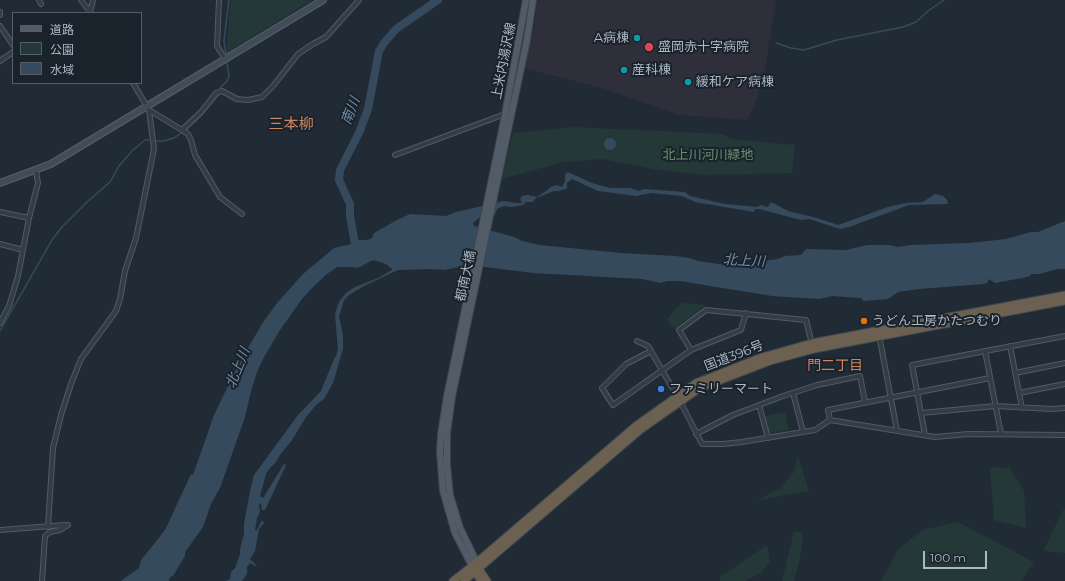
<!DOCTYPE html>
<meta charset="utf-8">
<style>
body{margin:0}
#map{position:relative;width:1065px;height:581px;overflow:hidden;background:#212b36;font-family:Montserrat,"Noto Sans JP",sans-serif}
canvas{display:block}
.legend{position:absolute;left:12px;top:12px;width:130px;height:72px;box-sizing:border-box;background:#1a222b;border:1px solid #555e68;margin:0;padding:5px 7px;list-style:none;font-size:12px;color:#aeb8c3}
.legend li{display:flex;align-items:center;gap:8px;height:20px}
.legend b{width:20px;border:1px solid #555e68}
.scale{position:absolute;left:923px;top:551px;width:64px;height:18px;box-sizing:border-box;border:2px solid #aeb8c3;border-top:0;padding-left:5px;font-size:12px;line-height:14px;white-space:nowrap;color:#aeb8c3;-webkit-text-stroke:3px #1a222b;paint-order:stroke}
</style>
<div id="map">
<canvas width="1065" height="581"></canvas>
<ul class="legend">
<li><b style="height:5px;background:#525c66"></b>道路</li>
<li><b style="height:11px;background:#243838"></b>公園</li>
<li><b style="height:11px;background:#364a5e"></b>水域</li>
</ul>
<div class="scale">100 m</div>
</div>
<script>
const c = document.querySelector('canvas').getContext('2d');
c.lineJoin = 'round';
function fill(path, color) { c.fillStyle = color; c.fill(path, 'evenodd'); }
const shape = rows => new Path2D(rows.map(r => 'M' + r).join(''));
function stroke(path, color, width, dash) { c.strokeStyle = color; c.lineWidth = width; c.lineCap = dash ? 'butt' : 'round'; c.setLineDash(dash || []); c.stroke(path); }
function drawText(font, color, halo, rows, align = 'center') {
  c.font = font + ' Montserrat,"Noto Sans JP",sans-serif'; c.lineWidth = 4; c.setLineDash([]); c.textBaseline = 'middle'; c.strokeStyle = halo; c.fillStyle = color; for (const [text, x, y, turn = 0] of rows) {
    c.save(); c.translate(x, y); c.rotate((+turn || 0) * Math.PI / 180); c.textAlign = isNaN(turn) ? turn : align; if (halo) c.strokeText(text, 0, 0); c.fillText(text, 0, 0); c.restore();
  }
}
fill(shape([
 [539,0,776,0,766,63,757,99,747,120,679,115,602,88,524,68,533,32,537,2]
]), '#2f2e3b');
fill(shape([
 [231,0,313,0,227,52,227,41],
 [574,127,723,134,731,139,795,145,792,173,707,175,659,170,602,159,563,162,502,179,513,133],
 [681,303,706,305,674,329,667,319],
 [785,412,789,430,772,433,769,432,765,416],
 [798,456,809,491,758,500,780,488,794,472],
 [990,467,1010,468,1024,491,1026,528,994,520],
 [1065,509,1065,553,1043,551,1063,510],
 [958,522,1034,562,1021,581,881,581,899,548,923,530],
 [794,531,803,533,800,559,794,581,782,581],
 [767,545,770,562,761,573,745,581,720,581,720,577]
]), '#243838');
fill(shape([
 '604 144a6 6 0 1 1 12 0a6 6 0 1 1-12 0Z',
 [568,172,592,183,610,188,630,188,639,191,644,189,685,192,690,196,725,204,757,207,761,205,768,207,770,203,773,203,788,211,817,218,838,225,888,207,906,203,923,202,935,194,943,196,947,200,948,204,909,205,849,227,840,229,809,219,801,220,759,209,755,209,754,212,695,202,682,196,651,193,636,196,598,191,572,179,567,183,567,188,565,189,559,191,554,191,536,198,533,202,526,202,523,205,511,207,504,206,497,209,495,215,480,217,473,223,474,226,514,237,522,241,540,245,621,253,676,256,689,258,698,261,733,266,754,262,778,259,785,256,801,255,806,249,846,250,867,245,889,245,898,247,910,245,969,243,1006,239,1031,232,1038,232,1065,221,1065,269,1057,269,1040,274,1031,274,1030,276,1022,278,995,283,989,279,987,283,984,284,919,289,898,292,888,299,864,301,861,298,846,297,832,296,820,299,772,296,680,281,667,281,661,283,642,279,533,273,469,265,444,270,429,269,398,270,364,286,349,295,344,300,339,317,343,335,343,349,333,383,324,399,316,405,306,417,292,440,280,455,276,462,269,469,266,474,260,496,263,498,284,464,286,465,265,510,262,510,261,503,259,505,260,512,257,518,255,530,257,530,262,520,264,523,259,529,255,551,250,559,256,565,257,567,250,563,247,567,247,574,242,581,226,581,230,579,231,572,235,568,240,554,240,549,244,534,244,524,250,491,254,475,298,415,321,391,334,359,336,356,338,350,335,314,339,302,346,293,355,287,378,278,392,270,392,269,386,264,374,260,371,261,358,268,352,267,337,267,327,274,315,285,302,299,280,330,263,359,257,372,251,391,245,417,220,488,211,504,203,527,185,552,185,556,173,576,170,577,169,581,121,581,139,568,141,560,158,539,166,528,191,474,193,475,214,415,240,361,264,321,277,303,303,274,334,248,351,244,358,240,367,240,372,238,374,233,397,220,410,214,446,216,456,212,504,201,515,203,522,203,520,199,522,196,528,195,537,197,546,191,551,187,556,185,562,187,565,181,565,175]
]), '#364a5e');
stroke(shape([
 [776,43,791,48,804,50,837,40,903,27,916,22,928,11,944,0],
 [226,55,224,41,229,0],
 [220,90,221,87,227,81,229,75,227,63],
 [187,129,201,116,220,93],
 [157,141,163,141,174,138,181,133],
 [0,331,52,240,62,227,87,202,110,182,119,166,133,150,145,140,149,140]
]), '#364a5e', 1.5);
stroke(shape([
 [355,252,355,244,350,216,350,204,339,180,340,170,359,133,368,109,379,51,384,43,396,29,438,0]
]), '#364a5e', 8);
const street = shape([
 [39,0,41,4],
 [81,0,90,12],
 [219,0,217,46,225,59],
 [0,12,0,15],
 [90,13,93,0],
 [0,26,13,45],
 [0,61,13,52],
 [149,110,182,130,201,112,216,93,222,91,237,99,248,100,262,97,273,86,298,54,313,44,326,37,359,0],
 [182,130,188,134,191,140,195,155,220,197,242,214],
 [395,155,505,114],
 [0,212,29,218],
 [0,244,23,250],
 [0,323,9,306,18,276,29,218,38,183,36,171],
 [879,335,897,431],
 [637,341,648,346,680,401,702,444,723,444,742,442,815,430,830,420,935,437,968,434,1065,435],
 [1010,346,1022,408],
 [691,350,679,330,706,310,806,320,812,344],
 [651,351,626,364,602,388,613,405,691,350,741,330,746,313],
 [985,351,1001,434],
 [1015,373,1065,363],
 [793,393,803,432],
 [1019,393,1065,384],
 [759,405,768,438],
 [921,413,996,406,1052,409,1065,408],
 [830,420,828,410,990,378],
 [696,434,733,415,783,396,817,385,860,376,865,402],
 [925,435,912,365,1065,336],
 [48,527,53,448,61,415,71,384,81,359,116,311,120,299,125,271,136,238,154,149,149,110,133,83],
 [0,530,65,525],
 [42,581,45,536,50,532,60,530,68,525]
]);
const secondary = shape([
 [0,183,51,164,323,0]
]);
const primary = shape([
 [478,565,460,528,450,495,447,465,447,433,452,397,527,40,533,0],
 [474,570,455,533,443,491,440,452,441,434,447,396,503,125,526,0]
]);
const highway = shape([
 [479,569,487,581],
 [475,572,481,581],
 [453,581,476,563,637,425,696,383,762,357,812,343,1065,295],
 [464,581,640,430,700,388,770,361,814,349,1065,301]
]);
stroke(street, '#515b64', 6);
stroke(secondary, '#515b64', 8);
stroke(primary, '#3d4650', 8);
stroke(highway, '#3e4851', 9);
stroke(street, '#343d46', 4);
stroke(secondary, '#424c59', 5.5);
stroke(primary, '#525c66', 6);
stroke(highway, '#6c6051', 7);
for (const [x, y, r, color] of [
 [637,38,4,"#0f9aa8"],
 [649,47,5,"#e0444e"],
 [624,70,4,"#0f9aa8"],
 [688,82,4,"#0f9aa8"],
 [864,321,4,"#e8710a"],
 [661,389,4,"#3f7fe0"]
]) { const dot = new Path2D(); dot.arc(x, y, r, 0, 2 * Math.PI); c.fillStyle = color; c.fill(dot); stroke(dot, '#1a222b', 1.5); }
drawText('13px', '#aeb8c3', '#1a222b', [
 ["A病棟",629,38,"right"],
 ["盛岡赤十字病院",658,47],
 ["産科棟",632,70],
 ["緩和ケア病棟",696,82],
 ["うどん工房かたつむり",872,321],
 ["ファミリーマート",669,389]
], 'left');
drawText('13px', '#aeb8c3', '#1a222b', [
 ["上米内湯沢線",504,61,-79],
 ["都南大橋",466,276,-78],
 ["国道396号",734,356,-21]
]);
drawText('13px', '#67926e', '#1a222b', [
 ["北上川河川緑地",708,155]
]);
drawText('italic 14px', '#708ba6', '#1a222b', [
 ["南川",351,111,-69],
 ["北上川",744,261,3],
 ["北上川",238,368,-68]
]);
drawText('14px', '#cd865f', '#1a222b', [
 ["門二丁目",835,366]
]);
drawText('15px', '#cd865f', '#1a222b', [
 ["三本柳",291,125]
]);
</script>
